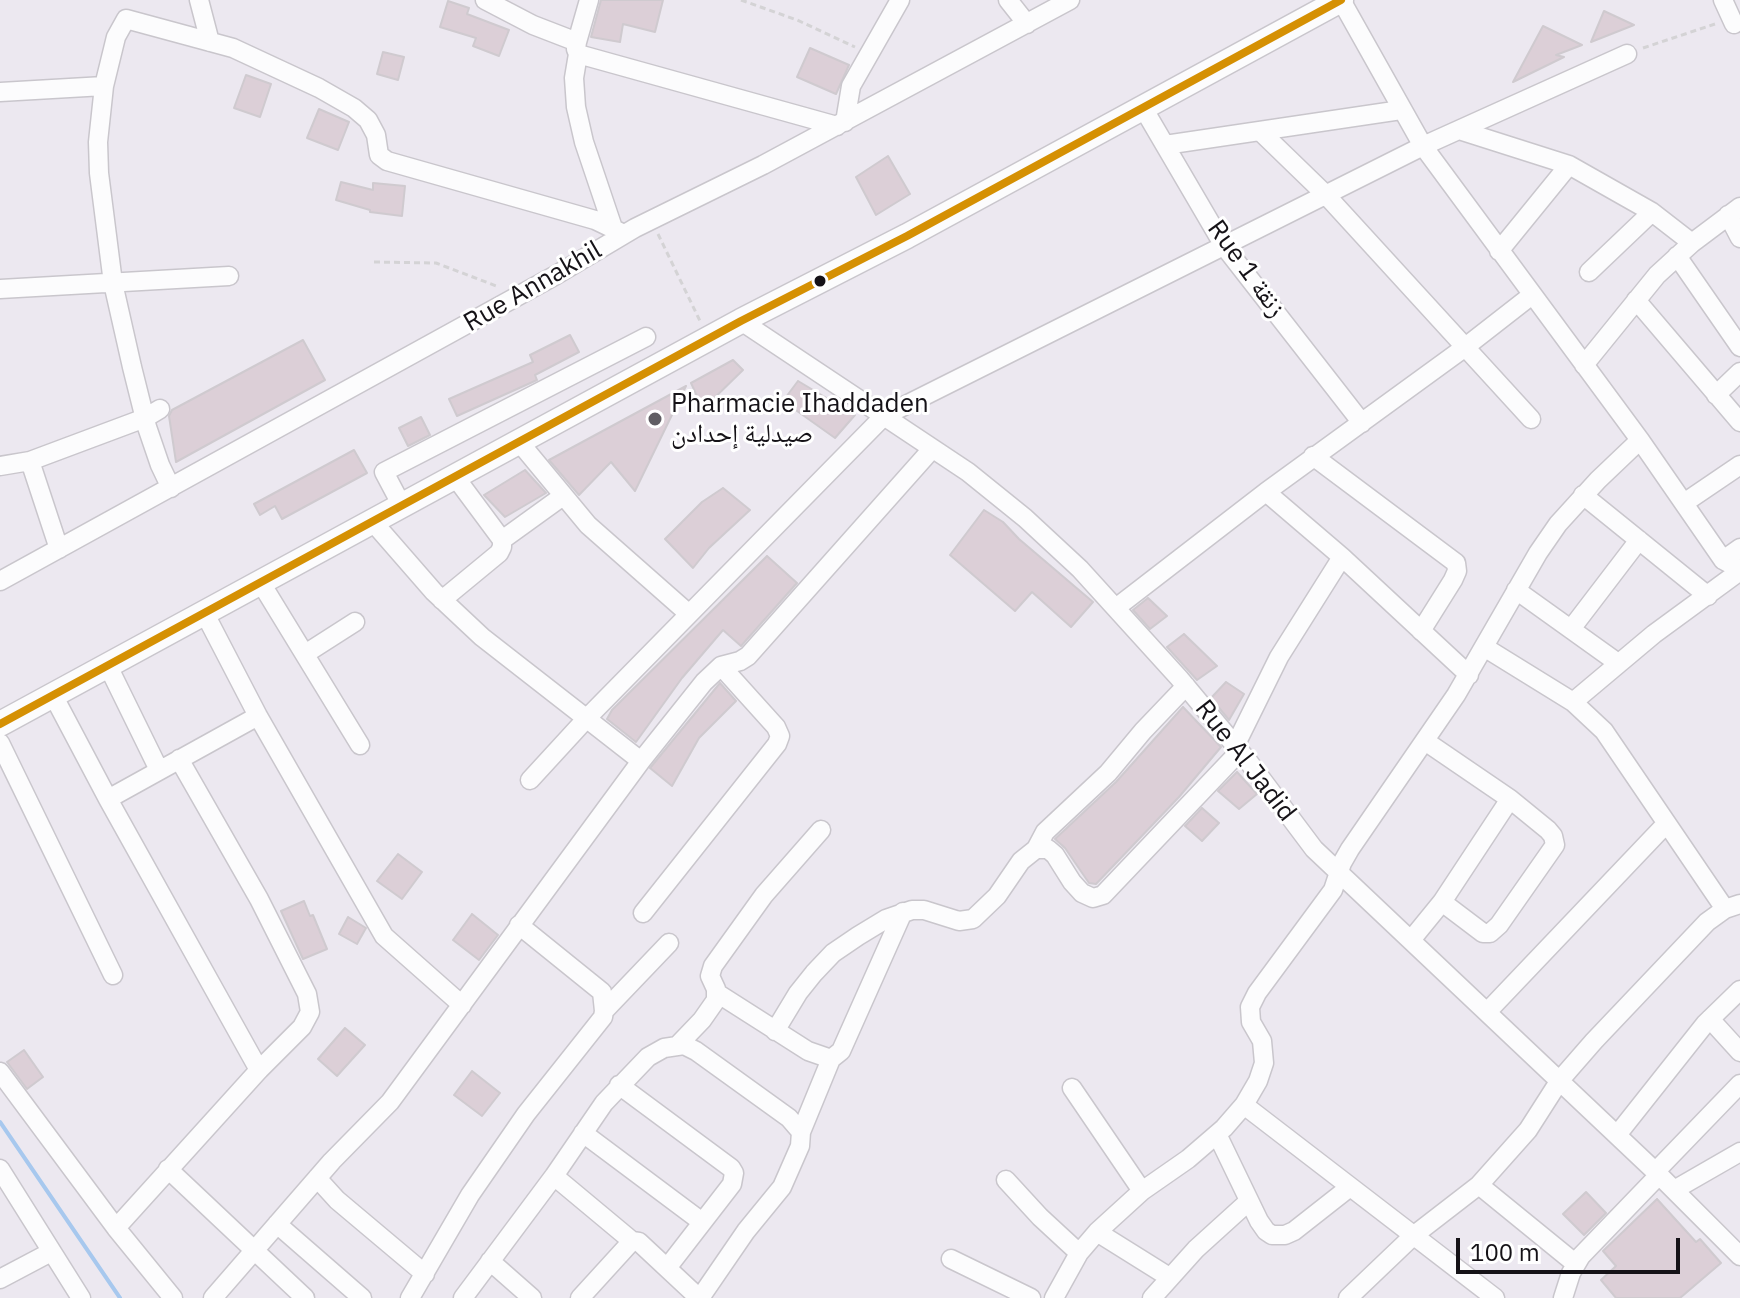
<!DOCTYPE html>
<meta charset="utf-8">
<style>
body{margin:0}
#map{position:relative;width:1740px;height:1298px;overflow:hidden;background:#ece8f0;font-family:"IBM Plex Sans",sans-serif}
canvas{display:block}
.scale{position:absolute;left:1456px;top:1238px;width:224px;height:36px;box-sizing:border-box;border:4px solid #151217;border-top:0;padding-left:10px;font-size:24px;line-height:28px;white-space:nowrap;color:#151217;-webkit-text-stroke:6px #fff;paint-order:stroke}
</style>
<div id="map">
<canvas width="1740" height="1298"></canvas>
<div class="scale">100 m</div>
</div>
<script>
const c = document.querySelector('canvas').getContext('2d');
c.lineJoin = 'round';
const shape = rows => new Path2D(rows.map(r => 'M' + r).join(''));
function stroke(path, color, width, dash) { c.strokeStyle = color; c.lineWidth = width; c.lineCap = dash ? 'butt' : 'round'; c.setLineDash(dash || []); c.stroke(path); }
function fill(path, color) { c.fillStyle = color; c.fill(path, 'evenodd'); }
function drawText(font, color, halo, rows, align = 'center') {
  c.font = font + ' "IBM Plex Sans","Noto Naskh Arabic",sans-serif'; c.lineWidth = 6; c.setLineDash([]); c.textBaseline = 'middle'; c.strokeStyle = halo; c.fillStyle = color; for (const [text, x, y, turn = 0] of rows) {
    c.save(); c.translate(x, y); c.rotate((+turn || 0) * Math.PI / 180); c.textAlign = isNaN(turn) ? turn : align; if (halo) c.strokeText(text, 0, 0); c.fillText(text, 0, 0); c.restore();
  }
}
stroke(shape([
 [0,1122,120,1298]
]), '#a7c8ee', 4);
const building = shape([
 [601,0,663,0,655,32,623,24,620,42,591,37,601,0],
 [448,1,469,8,467,14,509,30,499,56,473,46,476,38,440,27,448,1],
 [1604,11,1634,25,1591,42,1604,11],
 [1543,26,1582,45,1556,55,1564,57,1513,82,1543,26],
 [810,48,849,65,836,94,797,77,810,48],
 [383,52,404,57,398,80,377,74,383,52],
 [246,75,271,84,260,117,234,108,246,75],
 [319,109,349,122,338,150,307,138,319,109],
 [888,156,910,194,876,215,856,177,888,156],
 [341,182,373,190,373,183,405,186,402,216,370,212,370,210,336,200,341,182],
 [570,335,579,352,535,375,537,380,457,416,449,399,533,362,530,355,570,335],
 [303,340,325,380,176,462,169,416,172,410,303,340],
 [733,360,743,370,703,409,691,383,733,360],
 [798,381,855,415,835,438,783,401,798,381],
 [686,386,635,491,611,462,579,495,549,460,686,386],
 [421,417,430,435,408,446,399,428,421,417],
 [354,450,367,473,282,519,275,506,260,515,254,504,354,450],
 [525,470,546,493,505,517,484,495,525,470],
 [723,488,750,510,709,548,693,568,665,539,702,502,723,488],
 [984,510,1003,522,1019,539,1093,602,1071,627,1032,592,1015,611,950,555,984,510],
 [767,556,797,583,741,646,723,630,682,678,636,742,607,719,612,710,767,556],
 [1148,598,1167,616,1150,629,1133,610,1148,598],
 [1184,634,1217,666,1197,680,1167,647,1184,634],
 [1226,682,1244,694,1229,720,1211,698,1226,682],
 [720,683,736,701,699,738,672,786,650,768,720,683],
 [1183,707,1221,747,1179,797,1096,884,1089,883,1065,848,1055,839,1116,782,1183,707],
 [1237,772,1257,794,1239,809,1218,791,1237,772],
 [1202,808,1219,823,1202,841,1185,826,1202,808],
 [398,854,422,872,402,899,377,881,398,854],
 [304,901,310,916,313,915,327,949,303,959,281,911,304,901],
 [472,914,498,935,479,960,453,940,472,914],
 [348,917,366,928,357,944,339,934,348,917],
 [345,1028,365,1045,337,1076,318,1059,345,1028],
 [24,1050,43,1077,27,1089,7,1062,24,1050],
 [472,1071,500,1093,482,1116,454,1095,472,1071],
 [1586,1192,1606,1213,1584,1235,1563,1214,1586,1192],
 [1657,1199,1696,1242,1700,1239,1721,1263,1680,1298,1616,1298,1601,1280,1616,1266,1603,1251,1657,1199]
]);
fill(building, '#dccfd7');
stroke(building, '#cfcacf', 2);
const minor = shape([
 [199,0,210,42],
 [485,0,533,25,577,42],
 [589,0,577,42,576,49,578,54,837,126],
 [1008,0,1027,24],
 [1341,0,1423,146,1640,440,1723,560,1740,569],
 [1723,0,1734,24],
 [578,54,574,78,576,107,584,142,613,228],
 [0,92,104,86],
 [1142,106,1224,246,1362,423],
 [845,122,851,86,900,0],
 [1459,130,1569,165,1652,212,1692,243],
 [1262,133,1326,195,1531,419],
 [1165,145,1401,110],
 [1728,215,1740,238],
 [1499,251,1569,165],
 [1677,256,1740,347],
 [1589,272,1652,212],
 [0,289,229,276],
 [1636,300,1740,422],
 [741,321,968,472,1025,518,1080,569,1179,678,1248,761,1314,849,1659,1175,1740,1256],
 [1584,365,1657,275,1692,243,1740,207],
 [1716,395,1740,372],
 [520,443,588,525,689,614],
 [1313,456,1456,563,1457,571,1453,580,1421,631],
 [30,461,59,549],
 [0,466,30,461,145,418,160,409],
 [171,488,160,465,147,427,132,367,113,283,99,173,98,142,104,86,116,37,126,19,233,48,319,88,354,108,368,120,376,135,379,155,387,161,595,220,624,234],
 [1266,492,1342,557,1469,675],
 [1583,495,1708,596],
 [1684,503,1740,465],
 [402,506,384,472,646,337],
 [373,522,434,592,482,637,641,761],
 [502,540,563,496],
 [1723,560,1740,548],
 [0,581,556,275,635,228,763,165,1070,0],
 [261,583,360,745],
 [1516,590,1618,663],
 [442,600,499,553,502,547,502,540,456,478],
 [1117,607,1266,492,1464,348,1532,295],
 [205,614,258,716,384,936,462,1005],
 [1571,629,1639,540],
 [1484,647,1573,702,1604,731,1725,909],
 [305,654,355,622],
 [108,666,159,770],
 [53,695,108,799,259,1070],
 [1573,702,1654,634,1740,571],
 [0,743,113,975],
 [1235,746,1279,657,1342,557],
 [530,780,586,719,884,416,1423,146,1627,54],
 [108,799,258,716],
 [1036,849,1045,832,1108,773,1143,731,1186,686],
 [1442,902,1483,933,1490,933,1499,925,1555,845,1553,836,1548,830,1510,799],
 [643,913,777,744,780,736,776,727,721,666],
 [1411,940,1442,902,1510,799,1425,741],
 [717,993,808,1051,831,1059,841,1051,903,912],
 [604,1011,669,943],
 [1488,1011,1666,824],
 [1710,1019,1740,1052],
 [775,1031,798,993,814,973,833,953,858,936,886,919,912,910,924,910,959,921,973,919,997,896,1021,861,1036,849,1048,849,1055,855,1072,882,1082,893,1093,898,1103,895,1240,751],
 [678,1045,702,1020,716,1000,716,989,710,976,713,966,764,895,821,830],
 [0,1072,116,1228,173,1298],
 [619,1085,731,1168,734,1173,732,1184,667,1268],
 [1072,1088,1142,1191],
 [1244,1105,1495,1298],
 [583,1133,702,1222],
 [1217,1134,1259,1221,1266,1231,1272,1235,1285,1235,1294,1231,1350,1187],
 [1617,1135,1705,1024,1740,990],
 [0,1169,81,1298],
 [168,1169,305,1298],
 [1656,1171,1740,1084],
 [554,1176,632,1241,639,1242,699,1298],
 [317,1178,337,1200,425,1274],
 [1006,1180,1040,1217,1079,1253],
 [1479,1185,1576,1264],
 [1674,1190,1740,1152],
 [277,1224,362,1298],
 [116,1228,259,1070,302,1027,310,1012,307,994,259,899,179,759],
 [1097,1232,1169,1277],
 [951,1259,1031,1298],
 [490,1261,532,1298],
 [0,1279,51,1252],
 [213,1298,332,1161,390,1102,641,761,704,682,721,666,740,661,748,656,932,449],
 [410,1298,470,1195,526,1114,603,1017,604,1011,602,992,519,925],
 [463,1298,554,1176,604,1103,648,1057,664,1048,684,1045,696,1051,789,1118,801,1132],
 [580,1298,632,1241],
 [700,1298,746,1231,782,1187,800,1146,801,1132,831,1059],
 [1054,1298,1079,1253,1097,1232,1142,1191,1188,1159,1224,1128,1244,1105,1258,1081,1264,1063,1262,1041,1251,1022,1250,1007,1257,993,1333,890,1342,863,1350,849,1456,695,1538,553,1558,524,1598,480,1640,440],
 [1152,1298,1196,1249,1249,1201],
 [1348,1298,1413,1236,1479,1185,1528,1130,1560,1080,1594,1041,1707,922,1725,909,1740,904],
 [1563,1298,1571,1273,1581,1256,1659,1175]
]);
const major = shape([
 [0,724,741,321,907,236,1341,0]
]);
stroke(minor, '#c9c6cc', 21);
stroke(major, '#c9c6cc', 27);
stroke(shape([
 [741,0,797,20,855,47],
 [1643,48,1715,24],
 [658,234,700,321],
 [374,262,436,263,499,287]
]), '#d4d3d5', 3, [6, 4]);
stroke(minor, '#fcfcfd', 18);
stroke(major, '#fcfcfd', 24);
stroke(shape([
 [0,724,741,321,907,236,1341,0]
]), '#d59003', 8);
for (const [x, y, r, color] of [
 [820,281,7,"#151217"],
 [655,419,8,"#605d63"]
]) { const dot = new Path2D(); dot.arc(x, y, r, 0, 2 * Math.PI); c.fillStyle = color; c.fill(dot); stroke(dot, '#fff', 3); }
drawText('26px', '#151217', '#fff', [
 ["Rue 1 زنقة",1246,269,54],
 ["Rue Annakhil",533,287,-30],
 ["Rue Al Jadid",1245,761,52]
]);
drawText('26px', '#151217', '#fff', [
 ["Pharmacie Ihaddaden",671,404],
 ["صيدلية إحدادن",671,434]
], 'left');
</script>
